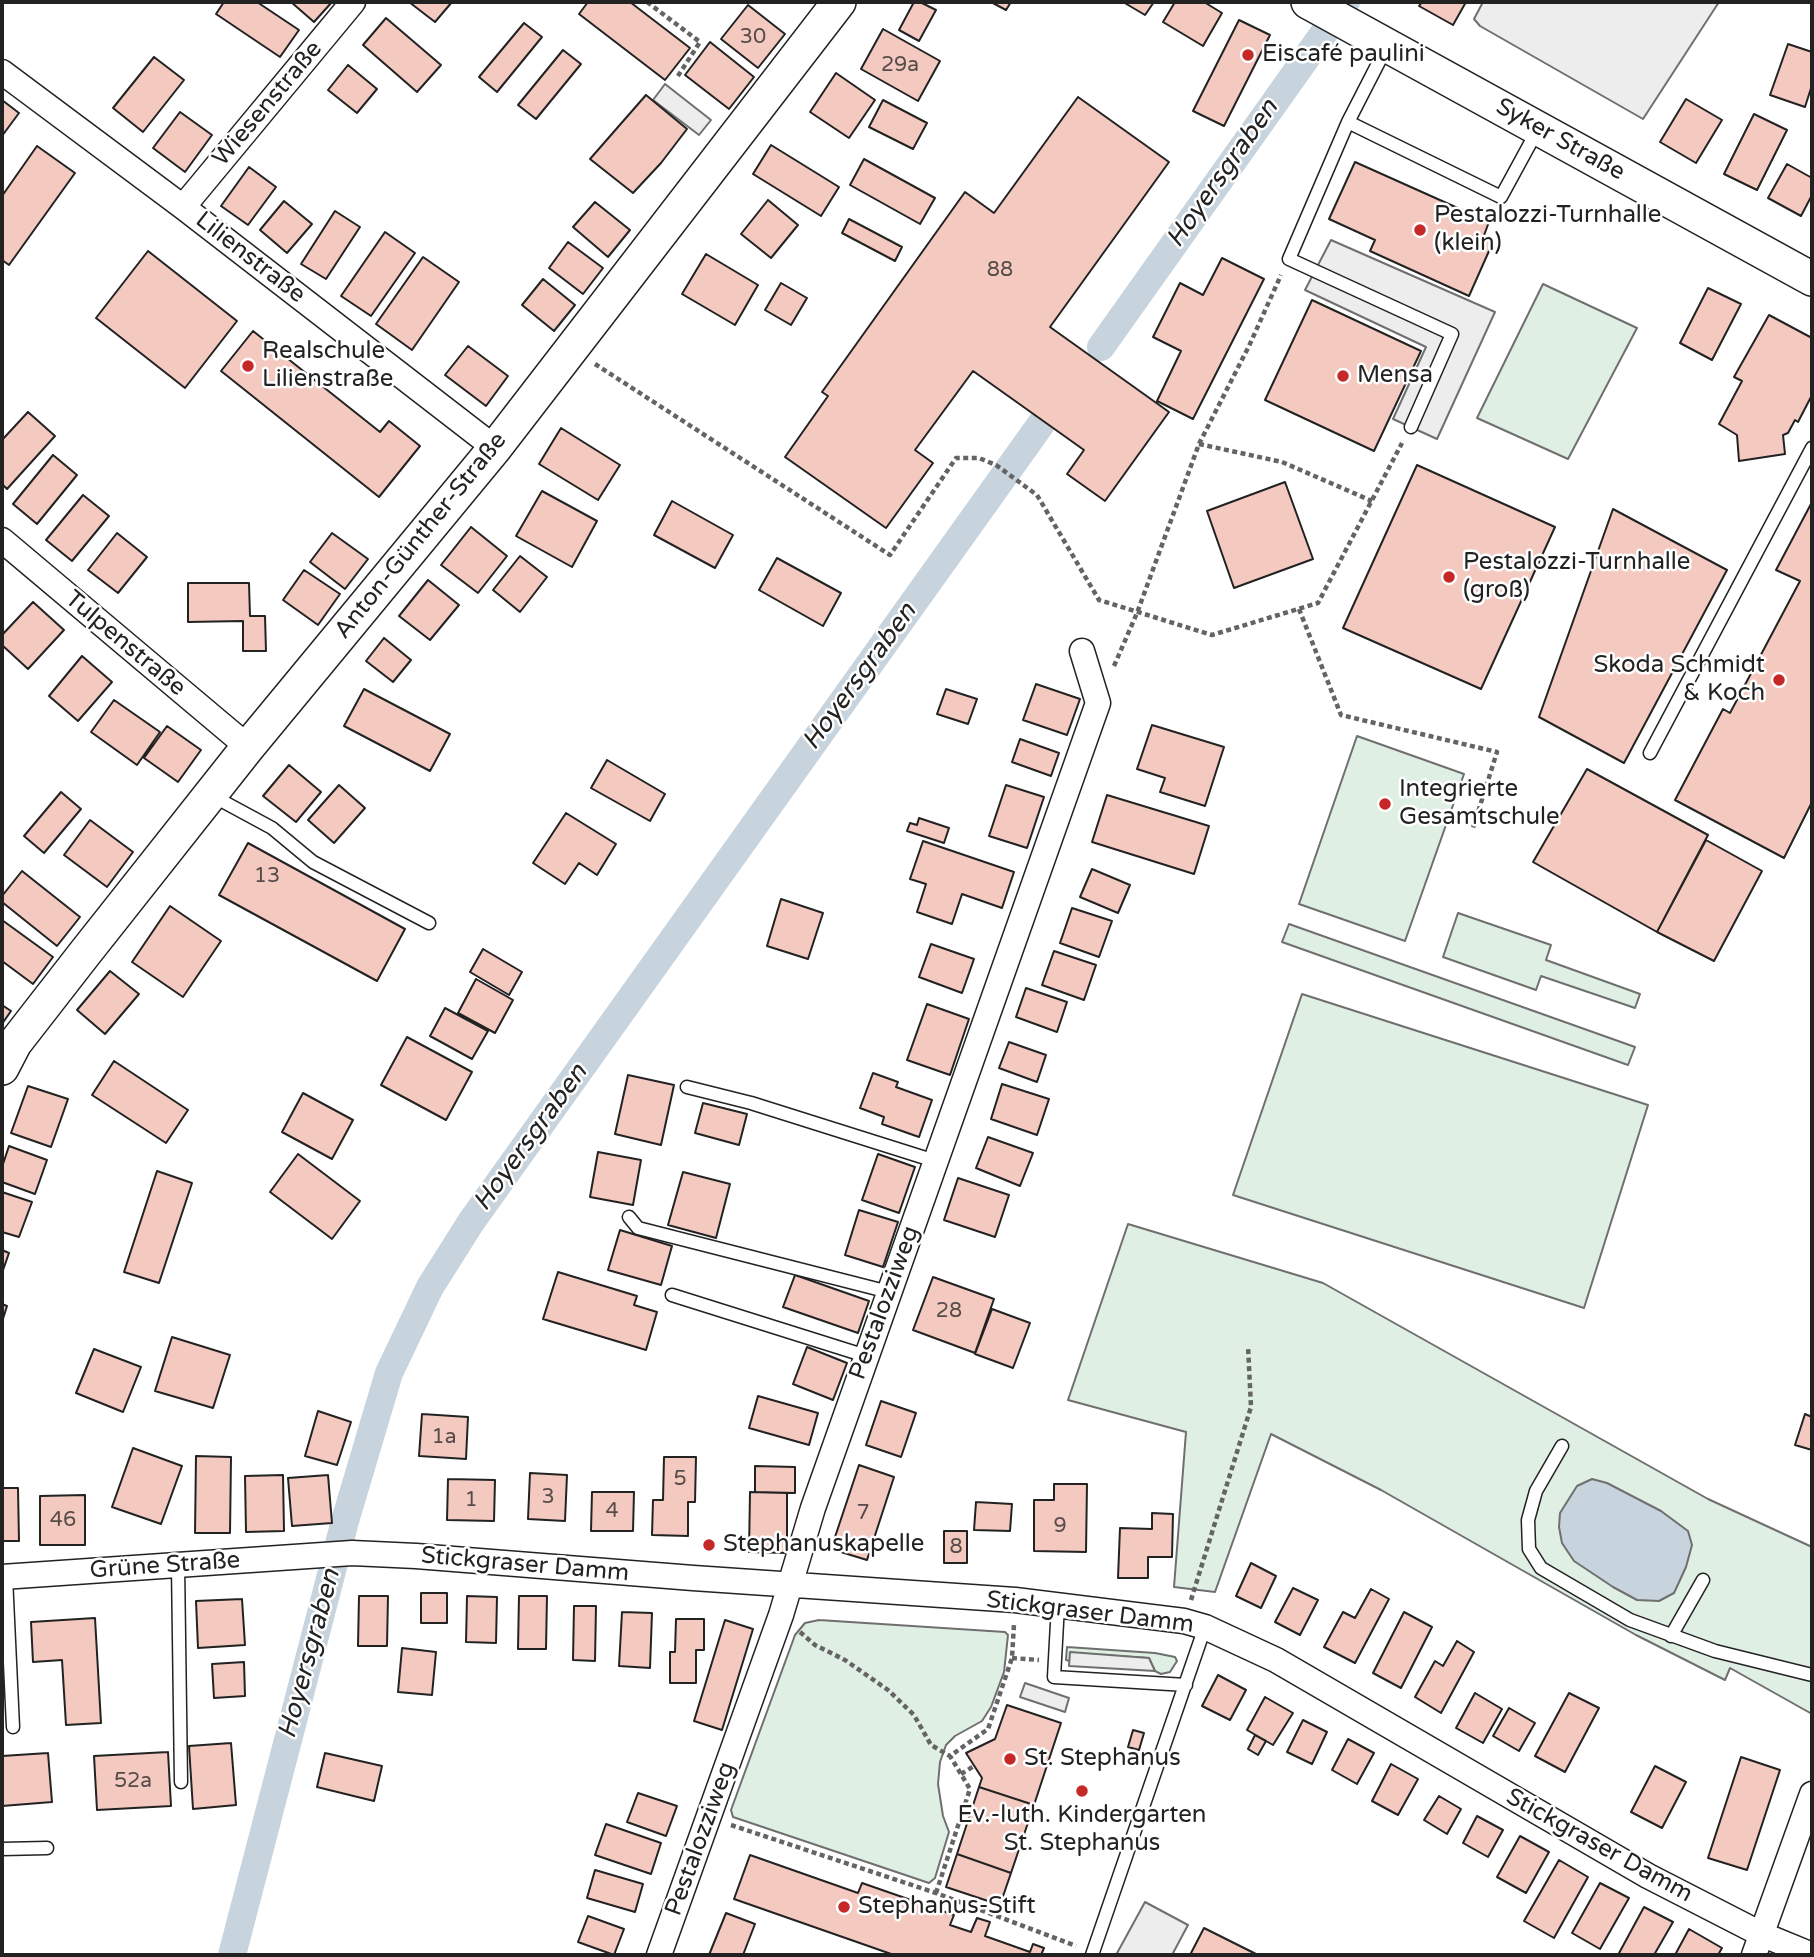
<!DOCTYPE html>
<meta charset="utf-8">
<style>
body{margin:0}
#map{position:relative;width:1814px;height:1957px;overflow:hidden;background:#fff;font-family:"Varela Round",sans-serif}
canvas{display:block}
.frame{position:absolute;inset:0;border:4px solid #222;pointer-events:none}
</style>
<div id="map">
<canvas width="1814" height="1957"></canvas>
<div class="frame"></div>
</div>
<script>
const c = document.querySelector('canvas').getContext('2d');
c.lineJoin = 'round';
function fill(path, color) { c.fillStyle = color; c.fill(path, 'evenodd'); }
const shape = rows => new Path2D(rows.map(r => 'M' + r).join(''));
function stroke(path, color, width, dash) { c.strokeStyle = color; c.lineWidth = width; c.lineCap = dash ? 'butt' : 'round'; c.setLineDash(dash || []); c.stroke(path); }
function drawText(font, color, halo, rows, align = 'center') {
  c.font = font + ' "Varela Round",sans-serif'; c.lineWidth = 5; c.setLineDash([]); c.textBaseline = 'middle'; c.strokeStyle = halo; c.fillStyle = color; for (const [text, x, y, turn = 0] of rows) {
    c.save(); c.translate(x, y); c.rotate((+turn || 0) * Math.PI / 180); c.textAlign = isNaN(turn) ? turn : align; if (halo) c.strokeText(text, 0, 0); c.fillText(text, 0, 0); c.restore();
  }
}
const green = shape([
 [1543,284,1637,328,1568,459,1477,418,1543,284],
 [1357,736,1464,774,1405,941,1299,904,1357,736],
 [1458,913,1551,945,1546,960,1640,994,1635,1008,1541,976,1536,990,1443,957,1458,913],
 [1289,924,1635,1047,1628,1065,1282,942,1289,924],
 [1302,994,1648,1105,1584,1308,1233,1195,1302,994],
 [1128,1224,1323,1283,1708,1499,1812,1547,1812,1714,1730,1668,1725,1680,1636,1635,1381,1490,1271,1434,1215,1592,1174,1587,1186,1432,1068,1400,1128,1224],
 [819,1620,1005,1632,1008,1635,1004,1672,991,1707,982,1721,955,1736,946,1745,940,1762,938,1784,943,1816,949,1832,935,1878,929,1883,733,1817,731,1810,795,1635,805,1623,819,1620],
 [1067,1647,1155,1653,1175,1657,1177,1661,1170,1672,1161,1674,1155,1671,1149,1658,1070,1653,1070,1661,1066,1660,1067,1647]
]);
fill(green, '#e0efe3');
stroke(green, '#6f6f6f', 2);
const parking = shape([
 [1483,2,1719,2,1643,119,1480,26,1474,19,1483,2],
 [665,84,711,120,699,135,653,100,665,84],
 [1331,240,1495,312,1437,439,1393,419,1426,347,1305,290,1331,240],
 [1070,1652,1149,1658,1155,1671,1069,1666,1070,1652],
 [1025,1683,1069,1698,1065,1712,1020,1697,1025,1683],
 [1145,1902,1188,1925,1172,1955,1116,1955,1145,1902]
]);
fill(parking, '#ededed');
stroke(parking, '#6f6f6f', 2);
const water = shape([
 [1592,1479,1607,1483,1661,1511,1688,1531,1692,1545,1686,1567,1674,1593,1659,1601,1637,1600,1613,1587,1574,1561,1562,1543,1559,1527,1560,1513,1577,1486,1592,1479]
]);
fill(water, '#c7d3dd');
stroke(water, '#6f6f6f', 2);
stroke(shape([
 [1101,347,1346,2],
 [232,1955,345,1521,389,1373,430,1287,471,1222,1041,424]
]), '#c7d3dd', 28);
const building = shape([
 [224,2,257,2,299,30,280,57,216,14,224,2],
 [291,2,332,2,314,22,291,2],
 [409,2,452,2,435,22,409,2],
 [588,2,630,2,690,48,665,80,579,14,588,2],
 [914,2,920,2,936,10,919,41,899,30,914,2],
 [991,2,1011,2,1006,10,991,2],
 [1123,2,1154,2,1145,15,1123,2],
 [1175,2,1204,2,1222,13,1203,46,1163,22,1175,2],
 [1422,2,1466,2,1453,25,1419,6,1422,2],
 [748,5,785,34,758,68,721,39,748,5],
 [386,18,441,65,417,92,363,45,386,18],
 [1239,20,1270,35,1224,126,1193,111,1239,20],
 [524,23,542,37,497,92,479,77,524,23],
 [883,29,940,61,918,101,861,69,883,29],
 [710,42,754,77,729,109,685,75,710,42],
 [1788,44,1812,52,1812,85,1805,107,1770,95,1788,44],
 [563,50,581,64,536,119,518,105,563,50],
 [154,57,184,80,143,132,113,108,154,57],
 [348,65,377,89,357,113,328,90,348,65],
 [836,73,875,100,849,138,810,112,836,73],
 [646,95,687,129,661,163,633,193,590,159,646,95],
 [1078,97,1169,162,1050,327,1169,412,1105,501,1067,474,1084,450,973,371,915,450,933,463,886,528,785,457,828,396,822,392,965,192,994,213,1078,97],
 [1686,99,1722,120,1696,163,1660,142,1686,99],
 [2,100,19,113,2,136,2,100],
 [883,100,927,123,913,149,869,127,883,100],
 [180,112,212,135,185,172,153,148,180,112],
 [1754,114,1787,130,1757,190,1724,174,1754,114],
 [771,145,839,187,821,216,753,174,771,145],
 [37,146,75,173,9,265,2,260,2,196,37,146],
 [864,159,935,198,920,224,850,185,864,159],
 [1355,162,1489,222,1483,238,1493,242,1469,296,1370,251,1375,240,1329,219,1355,162],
 [1787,164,1812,178,1812,195,1801,216,1768,198,1787,164],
 [249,167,276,187,248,225,221,206,249,167],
 [768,200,798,225,771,258,741,234,768,200],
 [284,201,312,224,287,253,260,230,284,201],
 [595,202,630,230,608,257,573,227,595,202],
 [335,211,360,227,326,279,301,264,335,211],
 [849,219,902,247,895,261,842,233,849,219],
 [385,232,415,253,371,316,341,296,385,232],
 [568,242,603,268,583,294,549,268,568,242],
 [148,251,237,321,185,388,96,318,148,251],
 [706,254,758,285,735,325,682,294,706,254],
 [423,257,459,282,412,350,376,324,423,257],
 [1222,258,1264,279,1193,419,1157,401,1181,351,1153,337,1180,283,1203,295,1222,258],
 [543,279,575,305,554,331,522,305,543,279],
 [781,283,807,298,791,325,765,310,781,283],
 [1708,288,1741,304,1712,360,1680,343,1708,288],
 [1312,300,1421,351,1374,451,1265,400,1312,300],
 [1769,315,1812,338,1812,395,1798,422,1795,420,1788,433,1783,435,1785,454,1739,461,1737,435,1719,424,1742,381,1734,377,1769,315],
 [253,331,380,432,389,421,420,446,379,497,221,371,253,331],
 [468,346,508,376,486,406,445,375,468,346],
 [28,412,55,436,7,489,2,484,2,440,28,412],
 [561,428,620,465,598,500,539,464,561,428],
 [53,455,77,475,37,524,13,504,53,455],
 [1417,465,1555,527,1481,689,1343,628,1417,465],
 [1285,482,1313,559,1234,588,1207,511,1285,482],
 [542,491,597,521,572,567,516,536,542,491],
 [83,495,109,516,72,561,46,540,83,495],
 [672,501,733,535,715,568,654,535,672,501],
 [1812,502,1812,802,1784,858,1675,800,1723,709,1730,713,1800,581,1776,570,1812,502],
 [1613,509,1727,570,1624,763,1539,717,1613,509],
 [471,527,507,556,478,593,441,565,471,527],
 [117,533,147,557,118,593,88,570,117,533],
 [332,533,368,559,345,589,310,562,332,533],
 [520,556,547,577,520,612,493,590,520,556],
 [777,558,841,593,823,626,759,590,777,558],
 [304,570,340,594,318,625,283,600,304,570],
 [428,580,459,605,430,640,399,616,428,580],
 [188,583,249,583,250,616,265,616,266,651,243,651,243,621,188,622,188,583],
 [33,602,64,630,28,669,2,645,2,635,33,602],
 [384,638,411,660,393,682,366,661,384,638],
 [82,656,112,682,78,721,49,696,82,656],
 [1036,684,1080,699,1067,735,1023,720,1036,684],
 [364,689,450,734,430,771,344,726,364,689],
 [946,689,977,699,968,724,937,714,946,689],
 [114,700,160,732,137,765,91,732,114,700],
 [1152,725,1224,747,1205,806,1160,792,1165,778,1137,769,1152,725],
 [167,726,201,750,178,782,144,758,167,726],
 [1020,739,1059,753,1051,776,1012,762,1020,739],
 [607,760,665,794,650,821,591,788,607,760],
 [289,765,321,792,296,822,263,796,289,765],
 [1587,769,1708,835,1657,932,1533,862,1587,769],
 [339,785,365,808,334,843,308,820,339,785],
 [1006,785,1044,797,1027,848,989,836,1006,785],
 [61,792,81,809,44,853,24,836,61,792],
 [1107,795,1209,826,1194,874,1092,842,1107,795],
 [566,813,616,844,597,875,579,863,565,884,533,863,566,813],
 [919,818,949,828,944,843,907,831,910,823,917,825,919,818],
 [90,820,133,852,107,887,64,855,90,820],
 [1706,840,1762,871,1714,961,1657,932,1706,840],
 [923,841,1014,872,1002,908,962,894,952,924,917,912,926,884,910,879,923,841],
 [248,843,405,929,377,981,219,895,248,843],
 [1092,869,1130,885,1118,913,1080,897,1092,869],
 [22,871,80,917,57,946,2,902,2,896,22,871],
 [781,899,823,913,808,959,767,946,781,899],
 [170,906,221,941,183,997,132,962,170,906],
 [1072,908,1112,921,1099,957,1060,943,1072,908],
 [2,920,53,957,33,984,2,961,2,920],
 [931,944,974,959,962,993,919,977,931,944],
 [483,949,522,972,509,995,470,972,483,949],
 [1054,951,1096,965,1084,1000,1042,985,1054,951],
 [110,971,139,994,105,1034,77,1010,110,971],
 [476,979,513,1000,495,1033,458,1013,476,979],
 [1026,988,1067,1002,1057,1032,1016,1017,1026,988],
 [927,1004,969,1019,950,1075,907,1060,927,1004],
 [2,1005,11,1011,2,1024,2,1005],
 [445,1008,488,1031,472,1059,430,1036,445,1008],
 [407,1037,472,1072,446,1120,381,1085,407,1037],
 [1009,1042,1046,1055,1037,1082,999,1068,1009,1042],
 [114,1061,188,1110,166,1143,92,1095,114,1061],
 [873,1073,898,1082,896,1087,932,1100,919,1137,882,1124,884,1117,860,1108,873,1073],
 [628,1075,674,1085,661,1145,615,1134,628,1075],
 [1002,1084,1049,1099,1037,1135,991,1119,1002,1084],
 [28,1086,68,1099,51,1147,11,1133,28,1086],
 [303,1093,353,1120,332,1159,282,1132,303,1093],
 [703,1103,747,1114,739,1145,695,1133,703,1103],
 [988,1137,1033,1153,1020,1186,976,1168,988,1137],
 [9,1146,47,1160,35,1194,2,1182,2,1167,9,1146],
 [598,1152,641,1160,633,1205,590,1197,598,1152],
 [298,1154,360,1201,332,1239,270,1192,298,1154],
 [878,1154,915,1167,899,1213,862,1200,878,1154],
 [157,1171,192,1183,159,1283,124,1272,157,1171],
 [683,1172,730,1184,716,1238,668,1225,683,1172],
 [958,1178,1009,1195,995,1237,944,1220,958,1178],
 [2,1192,32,1202,19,1237,2,1232,2,1192],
 [859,1210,898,1222,883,1267,845,1255,859,1210],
 [620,1230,672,1246,661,1285,608,1270,620,1230],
 [2,1250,9,1253,2,1273,2,1250],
 [558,1272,637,1296,634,1305,657,1312,646,1350,543,1319,558,1272],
 [795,1275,869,1301,858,1333,783,1307,795,1275],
 [933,1277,994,1299,975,1353,913,1330,933,1277],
 [2,1304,7,1306,2,1322,2,1304],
 [992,1309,1030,1323,1013,1368,975,1354,992,1309],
 [172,1337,230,1355,213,1408,155,1391,172,1337],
 [807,1347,847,1363,833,1400,793,1384,807,1347],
 [94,1349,141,1367,123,1412,76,1393,94,1349],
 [758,1396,818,1413,809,1445,749,1428,758,1396],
 [881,1401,916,1413,901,1457,866,1445,881,1401],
 [318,1411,351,1422,337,1465,305,1456,318,1411],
 [422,1414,468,1417,466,1459,419,1456,422,1414],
 [1805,1414,1812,1417,1812,1450,1795,1445,1805,1414],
 [133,1448,182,1466,161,1524,112,1507,133,1448],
 [196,1456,231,1457,230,1533,195,1533,196,1456],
 [664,1457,696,1457,695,1502,688,1502,688,1536,652,1535,653,1500,663,1500,664,1457],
 [859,1465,894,1477,867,1560,831,1549,859,1465],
 [755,1466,795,1467,795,1493,755,1492,755,1466],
 [530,1473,567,1475,565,1521,528,1519,530,1473],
 [283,1475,284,1531,246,1532,245,1476,283,1475],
 [328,1475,332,1523,292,1526,288,1478,328,1475],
 [448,1479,495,1480,494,1521,447,1520,448,1479],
 [1054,1484,1087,1484,1086,1552,1034,1551,1034,1500,1054,1500,1054,1484],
 [2,1488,18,1488,19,1541,2,1541,2,1488],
 [592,1492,634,1492,633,1531,591,1531,592,1492],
 [750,1492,787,1493,787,1553,749,1552,750,1492],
 [85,1495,85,1545,40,1545,40,1496,85,1495],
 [976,1502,1012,1504,1010,1531,974,1530,976,1502],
 [1152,1513,1173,1514,1172,1557,1148,1557,1148,1578,1118,1578,1120,1528,1152,1529,1152,1513],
 [944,1531,967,1531,967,1563,944,1563,944,1531],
 [1251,1563,1276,1576,1261,1608,1236,1596,1251,1563],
 [1293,1588,1318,1600,1300,1635,1275,1622,1293,1588],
 [1371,1589,1389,1599,1355,1663,1324,1647,1343,1612,1355,1618,1371,1589],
 [421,1593,447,1593,447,1623,421,1623,421,1593],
 [359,1596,388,1596,387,1646,358,1646,359,1596],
 [467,1596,497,1597,496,1643,466,1642,467,1596],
 [519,1596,547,1596,546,1649,518,1649,519,1596],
 [242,1599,245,1645,198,1648,196,1601,242,1599],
 [574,1606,596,1606,595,1661,573,1660,574,1606],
 [622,1612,652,1613,650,1668,619,1666,622,1612],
 [1404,1612,1432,1627,1401,1688,1373,1673,1404,1612],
 [95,1618,101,1723,66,1725,62,1660,33,1662,31,1622,95,1618],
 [676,1619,704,1619,704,1650,696,1650,696,1683,670,1683,670,1652,675,1652,676,1619],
 [725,1620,753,1629,722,1730,694,1721,725,1620],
 [2,1629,7,1691,2,1692,2,1629],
 [1457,1641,1474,1652,1441,1713,1415,1697,1435,1661,1443,1666,1457,1641],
 [402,1648,436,1652,432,1695,398,1692,402,1648],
 [244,1662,245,1696,214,1698,212,1664,244,1662],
 [1218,1675,1246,1690,1230,1720,1202,1706,1218,1675],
 [1475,1693,1502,1709,1483,1743,1456,1728,1475,1693],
 [1569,1693,1599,1708,1565,1772,1535,1756,1569,1693],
 [1265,1697,1293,1713,1273,1745,1247,1730,1265,1697],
 [1007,1705,1061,1723,1034,1805,979,1787,982,1778,966,1753,995,1739,1007,1705],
 [1509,1708,1535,1723,1519,1751,1493,1736,1509,1708],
 [1303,1720,1327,1732,1312,1764,1287,1752,1303,1720],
 [1133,1730,1144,1733,1139,1750,1128,1747,1133,1730],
 [1255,1735,1266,1741,1258,1755,1248,1749,1255,1735],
 [1348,1739,1374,1753,1357,1784,1332,1770,1348,1739],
 [231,1743,236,1805,193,1809,189,1746,231,1743],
 [168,1752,171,1806,97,1810,94,1756,168,1752],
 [48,1753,52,1802,2,1806,2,1756,48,1753],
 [325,1753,382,1766,374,1801,317,1787,325,1753],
 [1741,1757,1780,1770,1747,1870,1708,1858,1741,1757],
 [1391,1764,1418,1779,1398,1815,1372,1801,1391,1764],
 [1655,1766,1686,1782,1662,1828,1631,1812,1655,1766],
 [979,1787,1034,1805,1011,1873,957,1854,979,1787],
 [638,1793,677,1806,666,1836,627,1822,638,1793],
 [1439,1796,1461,1809,1447,1834,1424,1820,1439,1796],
 [1477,1816,1503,1830,1488,1857,1463,1843,1477,1816],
 [606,1824,661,1843,651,1874,595,1855,606,1824],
 [1520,1836,1549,1852,1526,1893,1497,1877,1520,1836],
 [957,1854,1011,1873,1000,1905,946,1887,957,1854],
 [750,1855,858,1893,862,1883,954,1915,950,1925,971,1932,977,1918,990,1922,985,1936,1030,1952,1033,1944,1044,1948,1041,1955,894,1955,734,1899,750,1855],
 [1559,1860,1588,1877,1554,1938,1524,1921,1559,1860],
 [595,1870,643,1884,635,1912,587,1898,595,1870],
 [1600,1883,1629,1898,1600,1949,1572,1933,1600,1883],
 [1644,1907,1673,1922,1654,1955,1618,1955,1644,1907],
 [726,1913,755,1924,743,1955,709,1955,726,1913],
 [588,1916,624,1929,614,1955,578,1942,588,1916],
 [1204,1928,1258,1955,1190,1955,1204,1928],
 [1689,1929,1722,1948,1718,1955,1675,1955,1689,1929]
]);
fill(building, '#f3c9c0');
stroke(building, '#222', 2);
const service = shape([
 [1387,46,1348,122,1289,259,1452,334,1411,427],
 [1348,122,1501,197,1538,129],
 [1650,753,1812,448],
 [211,795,272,828,313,862,429,923],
 [687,1087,751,1103,935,1161],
 [629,1217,638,1228,889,1292],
 [672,1295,866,1356],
 [1562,1446,1536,1491,1528,1520,1529,1549,1541,1568,1630,1620,1715,1651,1812,1675],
 [178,1565,181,1782],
 [6,1577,13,1727],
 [1058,1605,1054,1677,1186,1685],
 [1671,1636,1703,1580],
 [2,1849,47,1848],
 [1092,1955,1205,1627]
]);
const minor = shape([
 [2,72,183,207,495,448],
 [183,207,353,2],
 [2,540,248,747],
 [2,1577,352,1553,416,1556,693,1578,1015,1600,1184,1621,1205,1627,1276,1660,1648,1876,1761,1934,1812,1955],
 [659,1955,781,1615,813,1508,1098,703,1082,651],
 [1754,1955,1812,1794]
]);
const secondary = shape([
 [1308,2,1812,279],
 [2,1068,15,1043,85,953,248,747,495,448,839,2]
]);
stroke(service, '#222', 15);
stroke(minor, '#222', 27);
stroke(secondary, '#222', 36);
stroke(shape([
 [647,2,700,42,676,79],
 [595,364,890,555,956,458,979,458,996,465,1037,495,1099,600,1212,635,1318,603,1402,443],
 [1199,444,1282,462,1372,501],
 [1299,609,1341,715,1497,752,1473,828],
 [1114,666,1137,613,1199,444,1249,346,1281,275],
 [1191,1600,1251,1407,1248,1346],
 [800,1632,815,1645,845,1660,888,1690,914,1715,931,1745,950,1756],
 [1012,1658,1039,1660],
 [961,1774,974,1766],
 [731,1825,936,1893,1076,1946],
 [936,1893,970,1789,950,1756,988,1729,1012,1658,1014,1624]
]), '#646464', 4.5, [5, 3.5]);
stroke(service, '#fff', 12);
stroke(minor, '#fff', 24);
stroke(secondary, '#fff', 33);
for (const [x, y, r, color] of [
 [1248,55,7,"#c62828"],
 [1420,230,7,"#c62828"],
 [248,366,7,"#c62828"],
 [1343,376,7,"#c62828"],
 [1449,577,7,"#c62828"],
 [1779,680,7,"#c62828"],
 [1385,804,7,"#c62828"],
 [709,1545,7,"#c62828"],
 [1010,1759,7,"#c62828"],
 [1082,1791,7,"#c62828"],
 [844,1907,7,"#c62828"]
]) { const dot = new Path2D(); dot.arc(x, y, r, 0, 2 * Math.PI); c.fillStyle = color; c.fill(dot); stroke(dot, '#fff', 2.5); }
drawText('21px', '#564c4a', null, [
 ["30",753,37],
 ["29a",900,65],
 ["88",1000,270],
 ["13",267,876],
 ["28",949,1311],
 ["1a",444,1437],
 ["5",680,1479],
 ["3",548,1497],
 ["1",471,1500],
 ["4",612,1511],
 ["7",863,1513],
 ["46",63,1520],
 ["9",1060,1526],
 ["8",956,1547],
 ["52a",133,1781]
]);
drawText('24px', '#222', '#fff', [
 ["Eiscafé paulini",1262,55],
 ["Pestalozzi-Turnhalle",1434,216],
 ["(klein)",1434,244],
 ["Realschule",262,352],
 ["Lilienstraße",262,380],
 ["Mensa",1357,376],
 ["Pestalozzi-Turnhalle",1463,563],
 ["(groß)",1463,591],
 ["Skoda Schmidt",1765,666,"right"],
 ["& Koch",1765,694,"right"],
 ["Integrierte",1399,790],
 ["Gesamtschule",1399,818],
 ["Stephanuskapelle",723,1545],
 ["St. Stephanus",1024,1759],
 ["Ev.-luth. Kindergarten",1082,1816,"center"],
 ["St. Stephanus",1082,1844,"center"],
 ["Stephanus-Stift",858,1907]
], 'left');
drawText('24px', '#222', '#fff', [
 ["Wiesenstraße",268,104,-50],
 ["Syker Straße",1560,140,29],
 ["Lilienstraße",250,258,38],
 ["Anton-Günther-Straße",421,536,-51],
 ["Tulpenstraße",125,644,40],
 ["Pestalozziweg",885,1303,-70],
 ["Stickgraser Damm",525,1565,5],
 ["Grüne Straße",165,1566,-4],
 ["Stickgraser Damm",1090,1613,7],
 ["Pestalozziweg",701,1839,-70],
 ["Stickgraser Damm",1599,1846,29]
]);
drawText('italic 26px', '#222', '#fff', [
 ["Hoyersgraben",1223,174,-55],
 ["Hoyersgraben",860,677,-54],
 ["Hoyersgraben",531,1138,-54],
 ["Hoyersgraben",310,1654,-75]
]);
</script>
